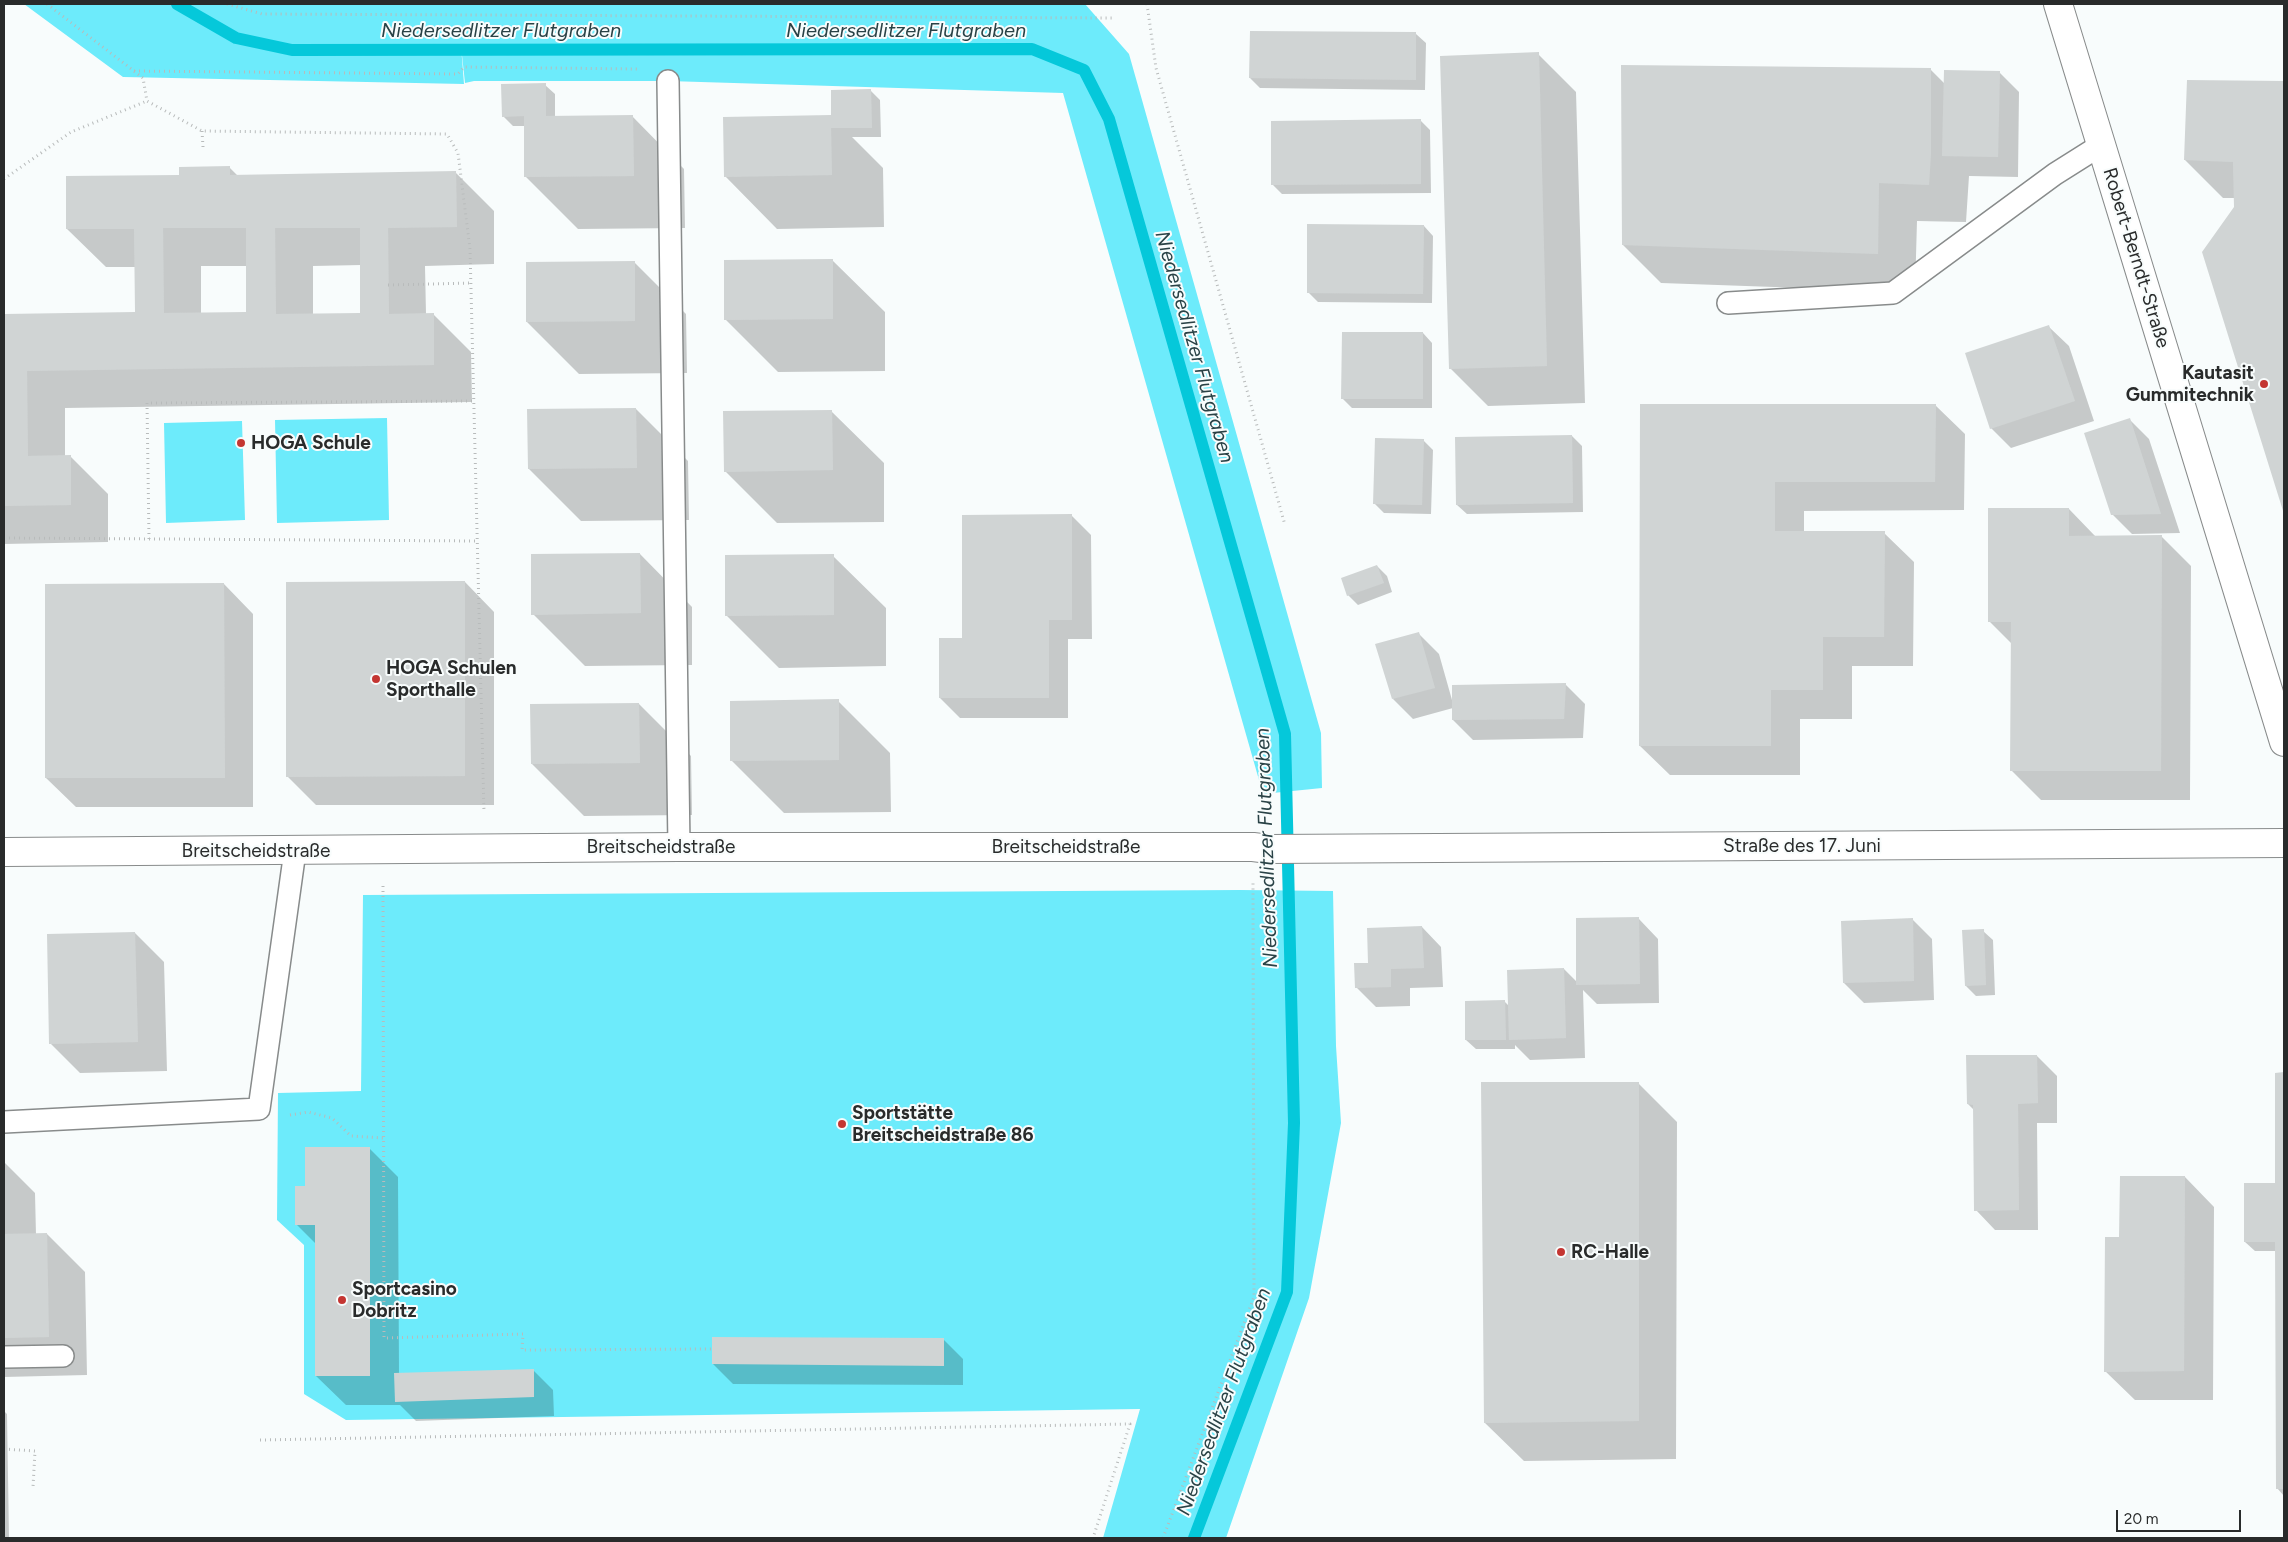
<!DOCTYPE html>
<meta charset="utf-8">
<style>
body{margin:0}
#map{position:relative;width:2288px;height:1542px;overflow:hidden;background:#f8fcfc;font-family:Figtree,sans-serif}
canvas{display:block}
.frame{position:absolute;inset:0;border:5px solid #292b2b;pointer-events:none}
.scale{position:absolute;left:2116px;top:1510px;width:125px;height:22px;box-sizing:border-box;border:2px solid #292b2b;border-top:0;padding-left:6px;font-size:15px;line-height:18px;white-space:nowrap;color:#292b2b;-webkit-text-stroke:4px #f8fcfc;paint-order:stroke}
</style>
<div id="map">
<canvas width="2288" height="1542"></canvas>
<div class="frame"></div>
<div class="scale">20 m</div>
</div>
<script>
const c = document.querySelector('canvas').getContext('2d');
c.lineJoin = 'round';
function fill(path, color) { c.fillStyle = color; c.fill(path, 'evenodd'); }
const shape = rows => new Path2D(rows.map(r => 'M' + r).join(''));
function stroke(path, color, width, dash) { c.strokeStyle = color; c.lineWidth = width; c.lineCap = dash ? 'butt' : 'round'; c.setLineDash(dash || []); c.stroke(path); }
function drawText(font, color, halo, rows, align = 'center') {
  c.font = font + ' Figtree,sans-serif'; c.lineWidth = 4; c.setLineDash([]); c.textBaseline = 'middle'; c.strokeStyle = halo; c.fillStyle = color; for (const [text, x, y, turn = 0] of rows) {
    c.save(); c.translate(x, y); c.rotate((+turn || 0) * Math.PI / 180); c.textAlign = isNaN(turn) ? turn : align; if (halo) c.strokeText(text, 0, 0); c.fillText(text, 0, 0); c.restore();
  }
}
fill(shape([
 [24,4,1085,4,1129,54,1321,733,1322,788,1263,794,1063,93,668,81,474,81,465,83,461,46,464,84,123,77],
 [387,418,389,520,277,523,275,420],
 [242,421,245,520,166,523,164,423],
 [1240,890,1333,891,1336,1046,1341,1123,1309,1298,1226,1538,1103,1538,1140,1409,346,1420,304,1394,304,1245,277,1220,278,1093,361,1091,363,895]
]), '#6debfb');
fill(shape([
 [1416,34,1426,43,1425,90,1260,88,1250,78],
 [1538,54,1576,92,1585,403,1488,406,1450,368],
 [1931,70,1945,84,1999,72,2019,92,2018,177,1969,176,1966,222,1917,221,1915,292,1661,283,1623,245],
 [2188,81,2284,82,2284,511,2204,252,2235,207,2235,198,2223,198,2185,160],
 [545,85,555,94,555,117,632,116,684,169,685,228,578,229,526,177,525,126,513,126,503,116],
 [871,91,880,100,881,137,852,137,883,168,884,227,777,229,725,176,832,118],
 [1421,121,1430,130,1431,193,1282,194,1273,185],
 [229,167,238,176,456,173,494,211,494,264,425,266,426,314,433,314,471,352,472,402,65,408,65,456,70,456,108,494,108,542,4,544,4,315,136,313,135,267,106,267,67,229,180,176],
 [362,265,362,314,313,315,313,266],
 [201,266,247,266,248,314,201,314],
 [1424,226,1433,236,1432,303,1318,302,1308,292],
 [832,260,885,312,885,371,778,372,726,320],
 [634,262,686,314,687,373,579,374,527,322],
 [2049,327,2069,346,2094,421,2011,448,1991,428],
 [1423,333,1432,343,1432,408,1352,408,1342,398],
 [1641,405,1935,405,1965,434,1964,510,1804,511,1804,533,1884,533,1914,562,1913,666,1852,666,1852,719,1800,719,1800,775,1670,775,1640,746],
 [636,409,688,461,689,520,581,521,529,469],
 [831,411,884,463,884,522,777,523,725,471],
 [2129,419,2149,439,2180,533,2132,534,2112,514],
 [1572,436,1582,446,1583,512,1467,514,1457,505],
 [1423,440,1433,450,1431,514,1384,513,1374,503],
 [2069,509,2096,537,2161,536,2191,566,2190,800,2041,800,2012,771,2012,644,1989,621],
 [1071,515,1091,535,1092,639,1068,639,1068,718,960,718,940,698,964,639],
 [640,554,692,607,692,665,585,666,533,614],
 [833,556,886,608,886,666,779,668,726,615],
 [1377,566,1387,576,1392,592,1358,605,1348,595],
 [465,582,494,612,494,805,316,805,287,776],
 [224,584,253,614,253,807,76,807,46,778],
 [1419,634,1439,654,1452,700,1565,684,1585,704,1583,738,1473,740,1453,720,1453,708,1413,719,1393,699],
 [838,701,890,753,891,812,784,813,731,760],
 [639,704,691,756,692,815,584,816,532,764],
 [1639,919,1658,939,1659,1003,1597,1004,1583,990,1585,1058,1530,1060,1515,1045,1515,1049,1476,1049,1466,1040,1505,1002,1509,1006,1564,969,1578,983],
 [1912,919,1932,939,1934,1000,1864,1003,1844,983],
 [1422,927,1441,947,1443,987,1410,988,1410,1006,1376,1007,1356,987,1369,964],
 [1983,931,1993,940,1995,995,1976,996,1966,986],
 [135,933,164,962,167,1071,80,1073,51,1044],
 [2037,1056,2057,1076,2057,1123,2037,1123,2038,1230,1995,1230,1976,1210,1974,1110,1968,1104],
 [2276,1074,2284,1074,2284,1496,2277,1488,2276,1251,2255,1251,2245,1242,2276,1184],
 [1639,1084,1677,1122,1676,1459,1524,1461,1485,1423],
 [369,1148,398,1177,399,1374,533,1370,553,1390,554,1416,416,1421,400,1405,346,1405,316,1376,316,1244,296,1224,306,1187],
 [4,1162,35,1193,36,1235,47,1234,85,1272,87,1375,4,1377],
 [2185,1177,2214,1207,2213,1400,2135,1400,2105,1371,2121,1238],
 [943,1339,963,1359,963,1385,733,1384,713,1364],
 [4,1411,7,1414,9,1538,4,1538]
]), '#0003');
stroke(shape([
 [177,4,236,38,292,50,1032,49,1084,70,1109,119,1285,734,1294,1123,1287,1292,1194,1538]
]), '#05c8da', 12);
fill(shape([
 [1250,31,1416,32,1416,80,1249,78],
 [1539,52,1547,366,1449,369,1440,56],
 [1621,65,1931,68,1931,153,1929,185,1879,183,1878,254,1622,245],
 [1944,70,2000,71,1998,157,1942,156],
 [2187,80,2284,81,2284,514,2202,252,2234,207,2233,162,2184,160],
 [546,83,546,116,633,115,634,176,524,177,524,116,502,117,501,84],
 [871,89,872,128,831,128,832,175,724,177,723,117,831,115,831,90],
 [1421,119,1421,184,1271,185,1271,121],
 [230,166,230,175,456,171,457,227,388,228,389,314,434,313,434,365,27,371,28,456,71,455,71,505,4,506,4,314,135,312,134,229,66,229,66,176,179,175,179,167],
 [163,228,246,228,246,312,164,313],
 [275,228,360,228,360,313,276,314],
 [1307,224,1424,225,1423,294,1307,293],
 [833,259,833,319,724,320,724,260],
 [635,261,635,321,526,322,526,262],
 [2049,325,2075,401,1990,429,1965,353],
 [1342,332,1423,332,1423,399,1341,399],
 [1640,404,1936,404,1935,482,1775,482,1775,531,1885,531,1884,637,1823,637,1823,690,1771,690,1771,746,1639,746],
 [636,408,637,468,528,469,527,409],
 [832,410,833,470,724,472,723,411],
 [2130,418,2161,514,2111,515,2084,433],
 [1572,435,1573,503,1456,505,1455,437],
 [1375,438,1424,439,1422,505,1373,504],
 [1988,508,2069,508,2069,536,2162,535,2161,771,2010,771,2011,622,1988,622],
 [1072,514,1072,620,1049,620,1049,698,939,698,939,638,962,638,962,515],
 [640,553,641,613,531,615,531,554],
 [834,554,834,615,725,616,725,555],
 [1377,565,1384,583,1347,596,1341,578],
 [465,581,465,776,286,777,286,582],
 [224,583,225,778,45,778,45,584],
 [1419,632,1435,688,1392,699,1375,644],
 [1566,683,1564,719,1452,720,1452,685],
 [839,699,839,760,730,761,730,701],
 [639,703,640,763,531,764,530,704],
 [1639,917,1640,984,1576,985,1576,918],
 [1913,918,1914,981,1843,983,1841,921],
 [1422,926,1424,968,1391,969,1391,987,1355,988,1354,963,1368,963,1367,928],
 [1984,929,1986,985,1965,986,1962,930],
 [135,932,138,1042,49,1044,47,934],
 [1564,968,1566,1038,1509,1040,1507,970],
 [1505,1000,1506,1040,1465,1040,1465,1001],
 [1966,1055,2037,1055,2038,1103,2018,1104,2019,1210,1974,1211,1973,1105,1967,1104],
 [2284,1072,2284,1489,2276,1489,2275,1242,2244,1242,2244,1183,2275,1183,2275,1073],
 [1481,1082,1639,1082,1639,1421,1484,1423],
 [305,1147,370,1147,370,1376,315,1376,315,1225,295,1225,295,1186,305,1186],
 [2120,1176,2185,1176,2184,1371,2104,1372,2105,1237,2119,1237],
 [47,1233,49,1337,4,1338,4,1234],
 [712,1337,944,1338,944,1366,712,1364],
 [534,1369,534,1397,395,1402,394,1373]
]), '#d0d4d4');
const service = shape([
 [668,81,679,847],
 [1728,303,1893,293,2055,174,2101,145],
 [4,1122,259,1109,295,851],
 [4,1357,63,1356]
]);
const minor = shape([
 [2058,4,2284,742]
]);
const tertiary = shape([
 [4,852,679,847,1253,847,1269,849,2284,843]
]);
stroke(service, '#888b8b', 24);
stroke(minor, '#888b8b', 30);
stroke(tertiary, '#888b8b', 30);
stroke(shape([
 [47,4,143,78,147,101,202,131,447,134,458,153,470,249,484,812],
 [227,4,262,14,1113,18],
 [1147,4,1156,68,1285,525],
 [134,71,458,74,464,67,637,69],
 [202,131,203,147],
 [4,179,71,132,147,101],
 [388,285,472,283],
 [4,538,478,541],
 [149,539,147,403,474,401],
 [383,886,384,1338,523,1334,522,1350,712,1349],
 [290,1115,308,1112,332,1118,351,1136,383,1138],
 [260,1440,1130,1424,1093,1538],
 [4,1449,35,1451,33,1487],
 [1163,1538,1254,1297,1253,883]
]), '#b8bbbb', 3, [1, 4]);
stroke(service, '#fff', 21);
stroke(minor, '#fff', 28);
stroke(tertiary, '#fff', 28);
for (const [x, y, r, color] of [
 [2264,384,5,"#c43632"],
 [241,443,5,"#c43632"],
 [376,679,5,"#c43632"],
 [842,1124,5,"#c43632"],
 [1561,1252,5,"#c43632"],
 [342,1300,5,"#c43632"]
]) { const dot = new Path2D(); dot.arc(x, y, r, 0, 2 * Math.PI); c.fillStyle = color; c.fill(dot); stroke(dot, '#f8fcfc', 2); }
drawText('19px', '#292b2b', '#f8fcfc', [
 ["Robert-Berndt-Straße",2136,258,73],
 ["Straße des 17. Juni",1802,846],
 ["Breitscheidstraße",661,847],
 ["Breitscheidstraße",1066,847],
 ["Breitscheidstraße",256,851]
]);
drawText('bold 19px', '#292b2b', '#f8fcfc', [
 ["Kautasit",2254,373,"right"],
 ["Gummitechnik",2254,395,"right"],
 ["HOGA Schule",251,443],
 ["HOGA Schulen",386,668],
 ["Sporthalle",386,690],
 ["Sportstätte",852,1113],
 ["Breitscheidstraße 86",852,1135],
 ["RC-Halle",1571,1252],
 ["Sportcasino",352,1289],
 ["Dobritz",352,1311]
], 'left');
drawText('italic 20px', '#294246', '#f8fcfc', [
 ["Niedersedlitzer Flutgraben",501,31],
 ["Niedersedlitzer Flutgraben",906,31],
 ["Niedersedlitzer Flutgraben",1194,347,74],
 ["Niedersedlitzer Flutgraben",1267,848,-92],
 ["Niedersedlitzer Flutgraben",1224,1402,-70]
]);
</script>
